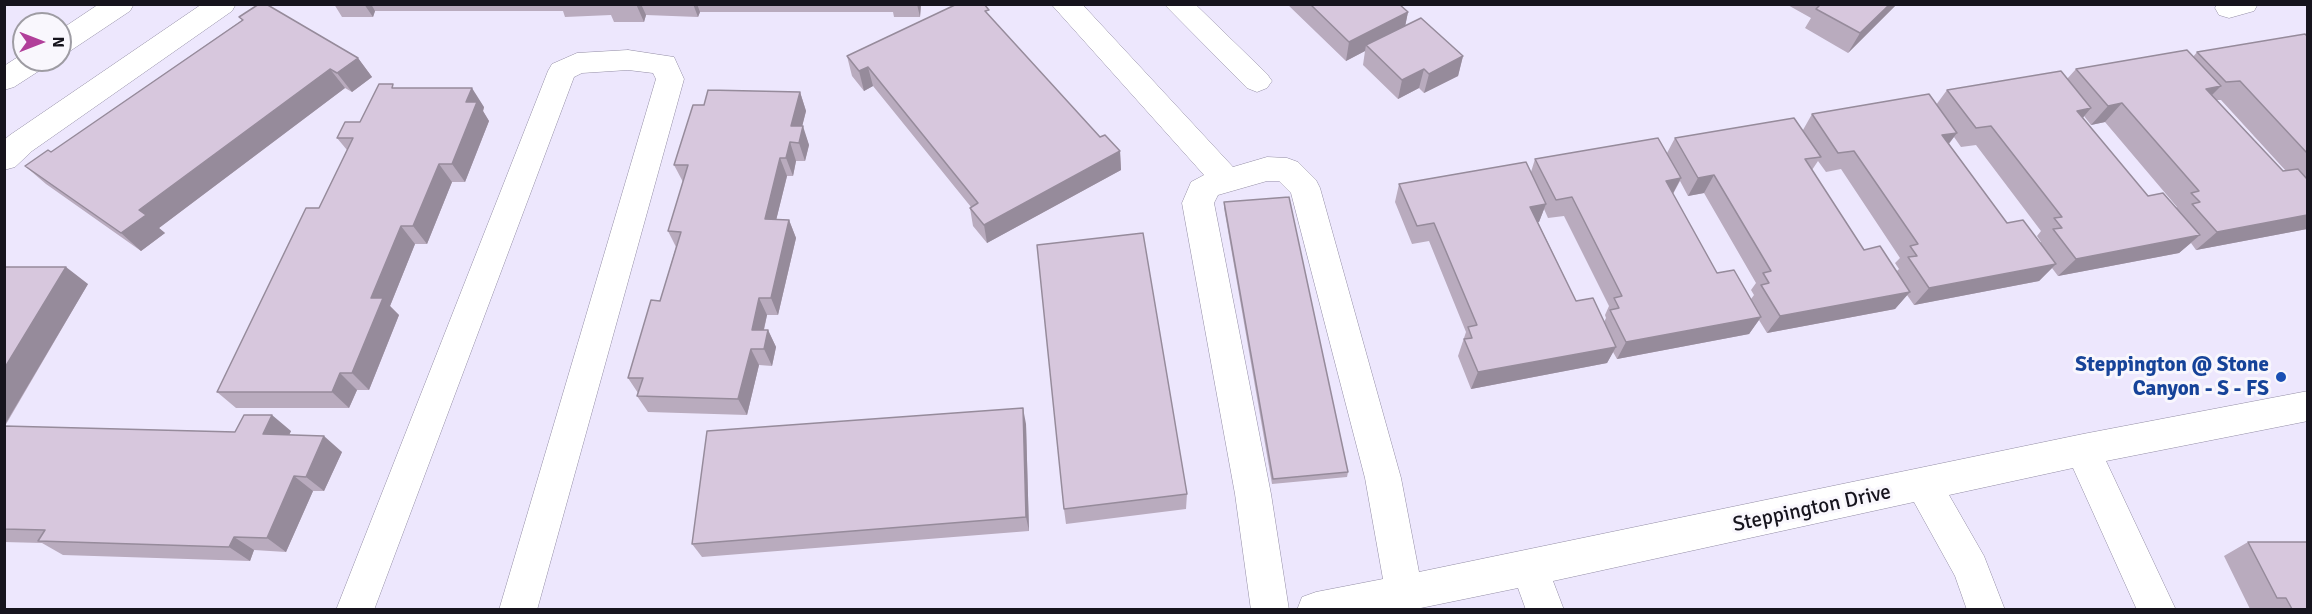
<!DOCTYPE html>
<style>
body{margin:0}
#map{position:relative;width:2312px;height:614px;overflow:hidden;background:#ede7fd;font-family:Signika,sans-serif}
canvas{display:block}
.frame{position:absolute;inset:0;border:6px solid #16141d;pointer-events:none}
.north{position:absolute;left:12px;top:12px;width:60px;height:60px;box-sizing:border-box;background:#f9f7fd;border:2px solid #9e9ca3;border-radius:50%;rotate:90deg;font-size:16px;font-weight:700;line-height:24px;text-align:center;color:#16141d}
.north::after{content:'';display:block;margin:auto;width:21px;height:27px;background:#b13f9a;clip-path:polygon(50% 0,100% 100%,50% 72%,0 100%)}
</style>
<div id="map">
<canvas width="2312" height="614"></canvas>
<div class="frame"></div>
<div class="north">N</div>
</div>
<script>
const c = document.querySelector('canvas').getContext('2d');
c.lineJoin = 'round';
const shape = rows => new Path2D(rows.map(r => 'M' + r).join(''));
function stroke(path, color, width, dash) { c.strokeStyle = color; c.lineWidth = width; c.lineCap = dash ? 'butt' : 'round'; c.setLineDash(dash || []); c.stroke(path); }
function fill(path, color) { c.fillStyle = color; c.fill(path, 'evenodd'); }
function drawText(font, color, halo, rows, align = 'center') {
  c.font = font + ' Signika,sans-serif'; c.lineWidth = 6; c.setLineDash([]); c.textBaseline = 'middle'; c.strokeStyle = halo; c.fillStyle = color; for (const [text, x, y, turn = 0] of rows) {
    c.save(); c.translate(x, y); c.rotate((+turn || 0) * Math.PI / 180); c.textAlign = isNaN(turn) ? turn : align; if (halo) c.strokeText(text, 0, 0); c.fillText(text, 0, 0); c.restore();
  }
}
const minor = shape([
 [99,4,134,4,130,11,70,51,60,54,60,30,99,4],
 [202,4,236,4,232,11,32,151,15,167,4,170,4,140,10,135,202,4],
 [1051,4,1082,4,1233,167,1267,157,1287,158,1298,162,1316,180,1320,188,1401,478,1419,572,2083,434,2308,391,2308,421,2106,461,2176,610,2137,610,2073,468,1949,495,1984,556,2005,610,1967,610,1955,576,1914,502,1553,581,1564,610,1526,610,1518,588,1411,610,1297,610,1302,597,1316,592,1383,579,1365,478,1291,193,1279,181,1267,181,1218,195,1214,203,1271,494,1289,610,1251,610,1235,494,1182,203,1191,182,1204,175,1051,4],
 [1164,4,1195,4,1267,74,1272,81,1267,88,1257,92,1247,88,1164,4],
 [2217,4,2258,4,2254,11,2229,18,2219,15,2215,8,2217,4],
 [628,50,674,57,684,79,537,610,499,610,656,79,653,73,628,70,582,73,574,77,374,610,336,610,548,71,552,64,577,53,628,50],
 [24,53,24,60,49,60,45,67,14,87,4,90,4,66,24,53]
]);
stroke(minor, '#938da5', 1);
fill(minor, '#fff');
fill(shape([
 [334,4,921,4,920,17,894,17,893,12,700,12,698,17,646,15,644,22,614,22,611,15,565,17,563,11,375,11,373,17,342,17],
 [1287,4,1399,4,1408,12,1405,26,1463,56,1458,76,1424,93,1419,88,1398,99,1363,65,1365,51,1346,61],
 [1786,4,1897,4,1848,53,1805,28,1811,18],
 [239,17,358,58,372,77,352,92,345,88,159,228,165,233,141,251,46,184,25,166,51,152,242,20],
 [990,17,1100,137,1120,151,1121,170,987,243,973,226,970,208,971,207,873,86,864,91,852,76,847,56],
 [2307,36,2307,229,2196,250,2191,243,2179,253,2058,276,2052,268,2039,281,1914,305,1907,295,1895,309,1767,333,1759,320,1749,334,1617,359,1613,352,1607,363,1471,389,1458,356,1466,332,1429,241,1412,244,1395,202,1399,184,1531,172,1535,159,1667,153,1675,138,1803,130,1812,114,1936,105,1947,90,2067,79,2076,69,2193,57,2197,52],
 [2217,100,2221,100,2286,171,2283,171],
 [2084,116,2091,125,2105,122,2177,207,2176,208,2148,196,2083,118],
 [1954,137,1961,147,1976,145,2041,231,2037,236,2041,242,2040,243,2007,223,1949,144],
 [1818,161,1826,172,1841,169,1900,258,1895,263,1899,269,1897,271,1864,250,1812,170],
 [1680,181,1688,196,1704,193,1756,283,1751,290,1754,295,1751,299,1717,273,1673,194],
 [1544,209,1548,218,1564,216,1609,306,1605,315,1606,318,1604,322,1576,301,1538,222,1539,222],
 [396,88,484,107,483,111,489,121,465,182,452,182,427,244,415,244,390,306,399,315,369,390,357,390,349,408,236,408,217,392,319,208,347,150,337,138,360,122],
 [800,92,806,111,802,126,809,145,805,161,796,161,793,176,787,176,776,220,789,220,796,238,778,315,767,315,764,330,768,330,776,347,772,366,759,365,747,415,648,412,637,396,638,393,628,378,660,301,676,247,668,231,683,182,674,165,704,105],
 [1224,202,1348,472,1347,477,1272,484,1224,208],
 [4,267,88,284,5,426,235,432,291,431,289,435,342,452,324,491,313,491,286,552,254,550,250,561,63,555,42,543,4,542],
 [1026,424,1029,531,702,557,692,544],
 [1187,494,1186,509,1066,524,1064,509],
 [2248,542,2307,609,2250,609,2224,556]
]), '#b9abbe');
fill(shape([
 [364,4,371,4,375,11,373,17],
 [636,4,641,4,646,15,644,22],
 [693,4,697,4,700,12,698,17],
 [917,4,921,4,920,17],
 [1890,4,1897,4,1848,53,1860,33],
 [1408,12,1404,32,1366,45,1365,51,1346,61,1349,42],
 [1463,56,1458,76,1424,93,1429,74],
 [358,58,372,77,352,92,337,73],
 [868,67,873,86,864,91,859,71],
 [330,69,345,88,159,228,165,233,141,251,121,233,139,210],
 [1424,69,1419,88,1398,99,1402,80],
 [2221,86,2202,105,2206,89],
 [472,88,484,107,483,111,489,121,465,182,452,164,466,102],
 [800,92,806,111,798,143,791,126],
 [2122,103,2105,122,2091,125,2108,106],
 [2091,108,2075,127,2077,111],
 [803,126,809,145,805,161,799,143],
 [1957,133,1942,152,1942,135],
 [790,142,796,161,793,176,786,158],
 [1120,151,1121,170,987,243,984,225],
 [780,158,787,176,772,237,765,219],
 [439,164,452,182,427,244,413,226],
 [1714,175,1704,193,1688,196,1698,178],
 [1681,178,1671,197,1666,181],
 [1546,204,1539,222,1523,225,1530,207],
 [2307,215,2307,229,2196,250,2217,232],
 [789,220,796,238,778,315,771,298],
 [401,226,415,244,390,306,399,315,369,390,352,373,371,298],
 [2200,235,2179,253,2058,276,2076,259],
 [2056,264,2039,281,1914,305,1929,288],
 [66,267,88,284,4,426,4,369],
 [1910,292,1895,309,1767,333,1780,316],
 [759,298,767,315,760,346,752,330],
 [1761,317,1749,334,1617,359,1626,342],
 [768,330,776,347,772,366,764,349],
 [1616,347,1607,363,1471,389,1478,372],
 [751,349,759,365,747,415,738,399],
 [340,373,357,390,349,408,332,392],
 [1023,408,1026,424,1029,531,1026,517],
 [272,415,291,431,282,450,263,434],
 [324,436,342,452,324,491,306,477],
 [294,476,313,491,286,552,267,538],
 [234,537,254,550,250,561,229,547]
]), '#968b9b');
const building = shape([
 [259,4,266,4,358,58,337,73,330,69,139,210,146,215,121,233,25,166,48,150,51,152,243,20,239,17,259,4],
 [957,4,984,4,989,10,985,11,1100,137,1105,135,1120,151,984,225,970,208,978,203,868,67,859,71,847,56,957,4],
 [1310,4,1399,4,1408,12,1349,42,1310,4],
 [1821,4,1890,4,1860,33,1816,9,1821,4],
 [1421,18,1463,56,1429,74,1424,69,1402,80,1366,45,1421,18],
 [2305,34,2307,36,2307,153,2240,81,2226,82,2197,52,2305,34],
 [2187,50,2221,86,2206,89,2283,171,2298,169,2307,179,2307,215,2217,232,2192,204,2200,202,2191,193,2199,191,2122,103,2108,106,2076,69,2187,50],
 [2061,71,2091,108,2077,111,2148,196,2163,193,2200,235,2076,259,2053,229,2062,228,2054,218,2062,217,1991,126,1976,128,1947,90,2061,71],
 [379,84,393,84,392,88,472,88,466,102,477,102,452,164,439,164,413,226,401,226,371,298,383,298,352,373,340,373,332,392,217,392,306,208,319,208,353,138,337,138,345,122,360,122,379,84],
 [708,90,800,92,791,126,803,126,799,143,790,142,786,158,780,158,765,219,789,220,771,298,759,298,752,330,768,330,764,349,751,349,738,399,637,396,643,378,628,378,651,300,660,301,681,232,668,231,688,165,674,165,693,105,704,105,708,90],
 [1929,94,1957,133,1942,135,2007,223,2023,220,2056,264,1929,288,1908,257,1917,256,1910,246,1918,244,1854,151,1838,153,1812,114,1929,94],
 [1794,118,1821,157,1805,159,1864,250,1880,246,1910,292,1780,316,1761,285,1769,283,1763,273,1771,271,1714,175,1698,178,1675,138,1794,118],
 [1658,138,1681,178,1666,181,1717,273,1734,270,1761,317,1626,342,1610,310,1619,308,1614,298,1622,296,1572,197,1556,200,1535,159,1658,138],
 [1526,162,1546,204,1530,207,1576,301,1593,298,1616,347,1478,372,1464,339,1472,338,1468,327,1477,325,1434,223,1417,226,1399,184,1526,162],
 [1289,197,1348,472,1273,479,1224,202,1289,197],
 [1143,233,1187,494,1064,509,1037,245,1143,233],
 [4,267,66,267,4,369,4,267],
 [1023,408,1026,517,692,544,707,431,1023,408],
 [244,415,272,415,263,434,324,436,306,477,294,476,267,538,234,537,229,547,38,541,45,530,4,529,4,426,235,432,244,415],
 [2248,542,2307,542,2307,609,2292,609,2286,598,2277,598,2248,542]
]);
fill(building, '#d7c7dd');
stroke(building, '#968b9b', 1.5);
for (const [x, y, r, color] of [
 [2281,377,6,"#1a4fb4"]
]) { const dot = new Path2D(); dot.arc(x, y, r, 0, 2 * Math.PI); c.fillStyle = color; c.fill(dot); stroke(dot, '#f9f7fd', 2); }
drawText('bold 21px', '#164399', '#f9f7fd', [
 ["Steppington @ Stone",2269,365],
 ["Canyon - S - FS",2269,389]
], 'right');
drawText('21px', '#16141d', '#f9f7fd', [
 ["Steppington Drive",1812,509,-12]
]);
</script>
